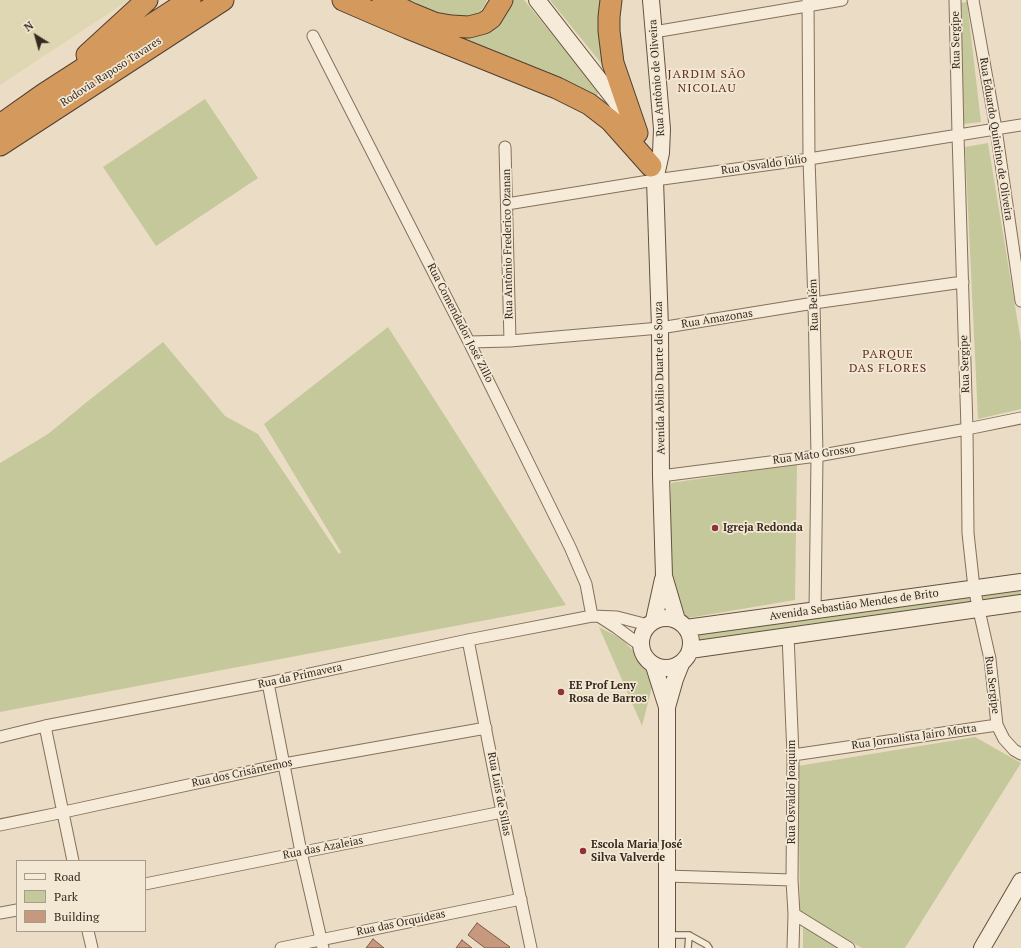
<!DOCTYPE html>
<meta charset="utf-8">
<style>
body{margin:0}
#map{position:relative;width:1021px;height:948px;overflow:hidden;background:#ebddc5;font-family:"PT Serif",serif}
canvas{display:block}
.legend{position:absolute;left:16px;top:860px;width:130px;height:72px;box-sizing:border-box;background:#f3e8d4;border:1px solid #a79c8c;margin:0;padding:5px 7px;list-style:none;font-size:12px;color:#35291f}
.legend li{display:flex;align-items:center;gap:8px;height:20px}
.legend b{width:20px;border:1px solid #a79c8c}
.north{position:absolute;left:16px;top:16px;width:40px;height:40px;-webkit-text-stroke:3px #f3e8d4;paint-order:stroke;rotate:323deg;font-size:11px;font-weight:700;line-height:16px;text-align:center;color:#35291f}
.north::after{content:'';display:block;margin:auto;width:14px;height:18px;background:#35291f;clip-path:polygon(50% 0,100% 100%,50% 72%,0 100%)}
</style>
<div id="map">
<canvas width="1021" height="948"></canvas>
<ul class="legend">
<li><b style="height:5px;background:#f6ebd8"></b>Road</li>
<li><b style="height:11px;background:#c5c89a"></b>Park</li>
<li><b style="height:11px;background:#c6987e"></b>Building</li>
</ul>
<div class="north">N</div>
</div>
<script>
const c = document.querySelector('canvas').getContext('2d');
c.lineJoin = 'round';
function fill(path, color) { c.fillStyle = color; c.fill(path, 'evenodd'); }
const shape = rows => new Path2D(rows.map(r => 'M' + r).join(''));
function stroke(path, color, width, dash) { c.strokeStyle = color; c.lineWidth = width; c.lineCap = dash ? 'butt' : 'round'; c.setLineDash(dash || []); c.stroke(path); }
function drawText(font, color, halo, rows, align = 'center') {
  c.font = font + ' "PT Serif",serif'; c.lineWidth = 3.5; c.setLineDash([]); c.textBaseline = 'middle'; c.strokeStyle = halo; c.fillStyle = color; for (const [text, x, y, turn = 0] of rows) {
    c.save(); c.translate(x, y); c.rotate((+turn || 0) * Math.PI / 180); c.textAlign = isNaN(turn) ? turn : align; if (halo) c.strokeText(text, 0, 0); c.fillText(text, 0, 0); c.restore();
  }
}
fill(shape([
 [0,0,129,0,0,85]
]), '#dfd6b3');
fill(shape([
 [397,0,487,0,485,5,478,14,467,17,451,18],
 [507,0,524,0,587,76,598,92,597,97,452,35],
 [550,0,601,0,599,10,600,44,605,68],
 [967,2,981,122,964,124,959,3],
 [205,99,258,178,156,246,103,167],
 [988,143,1021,342,1021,409,978,419,965,147],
 [388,327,566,605,0,712,0,463,48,434,88,401,163,342,225,416,258,434,339,554,341,552,264,424],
 [797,464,795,600,688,618,681,609,671,575,671,483],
 [1021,586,1021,599,699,643,700,631],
 [599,627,622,639,636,654,649,672,653,683,642,726],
 [975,737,1021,763,905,948,862,948,800,912,798,766],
 [803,925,841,948,803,948]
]), '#c5c89a');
const building = shape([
 [477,923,510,947,509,948,485,948,468,935,477,923],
 [373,939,384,948,366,948,373,939],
 [462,940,472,948,456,948,462,940]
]);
fill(building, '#c6987e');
stroke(building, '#815945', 1);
const lane = shape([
 [668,935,689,935,707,945,709,948],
 [688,948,689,935]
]);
const street = shape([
 [808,0,809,159,814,303,817,456,815,611],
 [955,0,958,135,967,429,968,533,974,588,990,659,997,725],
 [973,0,996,129,1021,301],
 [654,32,842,0],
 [313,36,469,342,570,547,586,584,592,616],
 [505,147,510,341],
 [507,204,655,180,809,159,1021,125],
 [469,342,510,341,660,328,814,303,963,282],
 [661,476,817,456,967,429,1021,418],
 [600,617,617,628,640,645],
 [788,635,793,755,792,880,794,914,793,948],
 [468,640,502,812,531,948],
 [268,683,301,852,323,948],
 [45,726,73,861],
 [0,737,45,726,268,683,468,640,592,616,617,617,648,625],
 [793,755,997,725,1004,739,1014,750,1021,754],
 [0,825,64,812,284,764,486,728],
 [667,876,792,880],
 [145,884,502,812],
 [0,913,17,910],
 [794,914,849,948],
 [88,931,92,948],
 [281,948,521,899]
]);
const secondary = shape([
 [537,0,615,100,627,118],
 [651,0,662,129,661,153,655,180,660,328,661,476,664,576,677,620],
 '641 643a25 25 0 1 1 50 0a25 25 0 1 1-50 0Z',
 [654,620,663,579],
 [686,628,1021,582],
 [690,650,1021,603],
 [654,666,667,707],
 [667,948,667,707,675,679,681,664],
 [982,948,1021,881]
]);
const highway = shape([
 [343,0,408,28,557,88,589,104,611,121,651,166],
 [383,0,412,14,434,23,451,26,469,27,484,23,491,18,502,0],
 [611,0,609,17,609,31,613,63,637,133],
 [87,55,147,0],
 [0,125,44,94,190,0],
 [0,145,223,0]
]);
stroke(lane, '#84705d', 8);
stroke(street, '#84705d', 13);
stroke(secondary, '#665140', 18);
stroke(highway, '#523f31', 23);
stroke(lane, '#f6ebd8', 5.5);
stroke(street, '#f6ebd8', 11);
stroke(secondary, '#f6ebd8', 16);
stroke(highway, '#d3995d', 21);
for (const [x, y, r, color] of [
 [715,528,4,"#8e3237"],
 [561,692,4,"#8e3237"],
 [583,851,4,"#8e3237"]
]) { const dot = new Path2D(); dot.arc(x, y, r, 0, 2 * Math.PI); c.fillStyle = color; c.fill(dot); stroke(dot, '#f3e8d4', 1.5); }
drawText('11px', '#35291f', '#f3e8d4', [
 ["Rua Sergipe",956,40,-91],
 ["Rodovia Raposo Tavares",111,72,-33],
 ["Rua Antônio de Oliveira",657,78,-94],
 ["Rua Eduardo Quintino de Oliveira",996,139,81],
 ["Rua Osvaldo Júlio",764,165,-8],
 ["Rua Antônio Frederico Ozanan",508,244,-91],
 ["Rua Belém",814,305,-92],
 ["Rua Amazonas",717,319,-9],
 ["Rua Comendador José Zillo",460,323,63],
 ["Rua Sergipe",965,364,-92],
 ["Avenida Abílio Duarte de Souza",660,378,-91],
 ["Rua Mato Grosso",814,455,-8],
 ["Avenida Sebastião Mendes de Brito",854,605,-8],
 ["Rua da Primavera",300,676,-12],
 ["Rua Sergipe",992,685,83],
 ["Rua Jornalista Jairo Motta",914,737,-8],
 ["Rua dos Crisântemos",242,773,-12],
 ["Rua Osvaldo Joaquim",792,792,-90],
 ["Rua Luís de Sillas",499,794,79],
 ["Rua das Azaleias",323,848,-11],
 ["Rua das Orquídeas",401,923,-12]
]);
drawText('bold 11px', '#35291f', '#f3e8d4', [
 ["Igreja Redonda",723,528],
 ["EE Prof Leny",569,686],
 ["Rosa de Barros",569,699],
 ["Escola Maria José",591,845],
 ["Silva Valverde",591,858]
], 'left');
c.letterSpacing = '1px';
drawText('12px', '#5f2c22', '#f3e8d4', [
 ["JARDIM SÃO",707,75],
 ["NICOLAU",707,89],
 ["PARQUE",888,355],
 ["DAS FLORES",888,369]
]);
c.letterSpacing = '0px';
</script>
